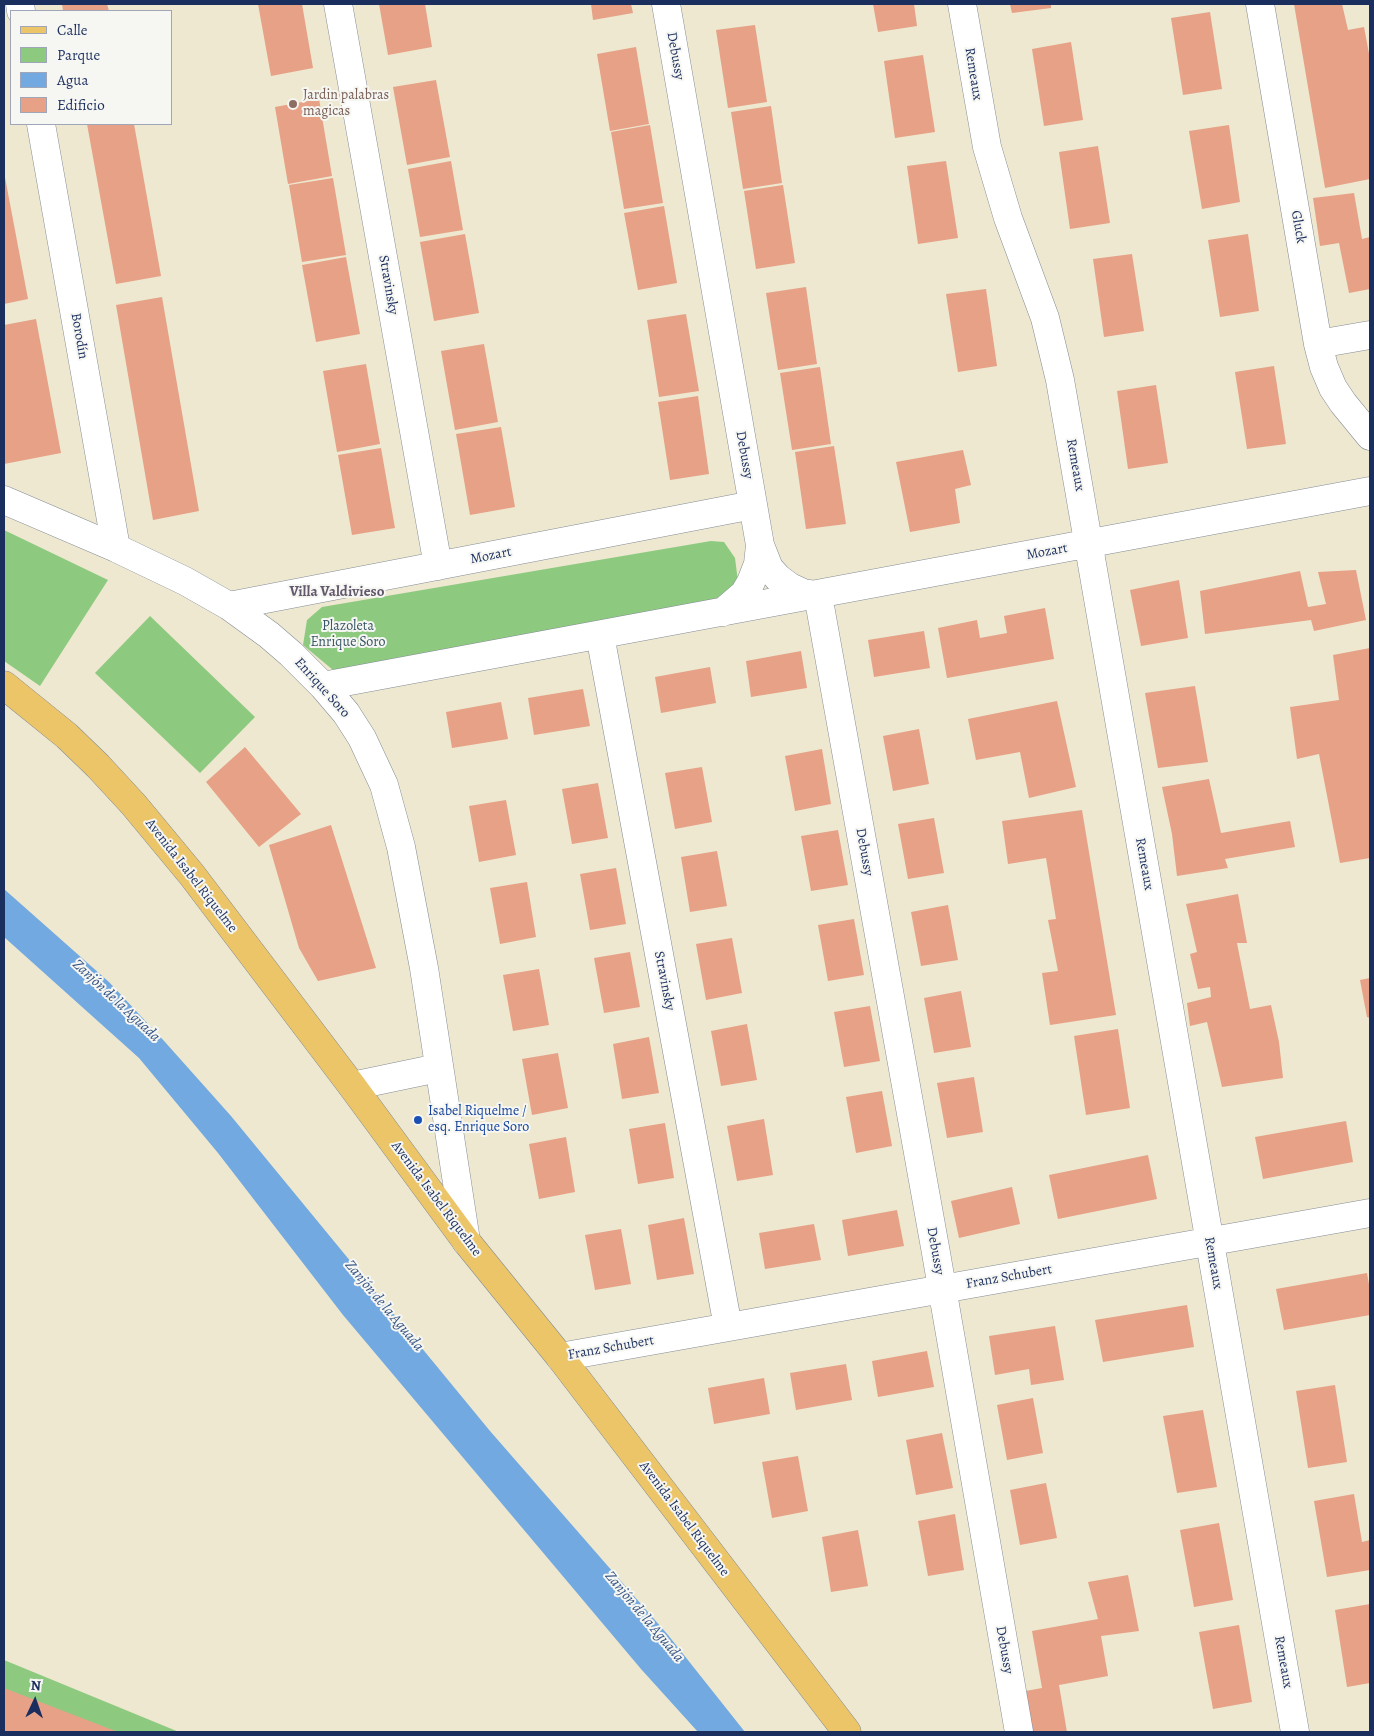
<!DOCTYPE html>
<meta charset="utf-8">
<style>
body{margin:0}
#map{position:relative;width:1374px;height:1736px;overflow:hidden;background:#ede8cf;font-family:Alegreya,serif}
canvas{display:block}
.frame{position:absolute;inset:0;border:5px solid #1b2f5e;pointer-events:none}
.legend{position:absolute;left:10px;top:10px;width:162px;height:115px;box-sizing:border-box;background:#f6f6f2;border:1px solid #9ea6b7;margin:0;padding:6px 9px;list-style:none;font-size:15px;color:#1b2f5e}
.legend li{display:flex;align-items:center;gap:10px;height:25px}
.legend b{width:25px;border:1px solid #9ea6b7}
.north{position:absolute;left:10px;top:1676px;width:50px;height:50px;-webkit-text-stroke:4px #f6f6f2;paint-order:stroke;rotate:3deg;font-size:14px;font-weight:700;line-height:20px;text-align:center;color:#1b2f5e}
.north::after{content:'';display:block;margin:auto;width:18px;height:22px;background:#1b2f5e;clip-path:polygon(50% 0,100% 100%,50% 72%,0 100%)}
</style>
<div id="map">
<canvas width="1374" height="1736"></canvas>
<div class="frame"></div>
<ul class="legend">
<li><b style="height:6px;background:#ecc569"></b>Calle</li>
<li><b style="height:14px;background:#8dca80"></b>Parque</li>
<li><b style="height:14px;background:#73a9e1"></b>Agua</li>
<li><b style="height:14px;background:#e6a187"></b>Edificio</li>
</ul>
<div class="north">N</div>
</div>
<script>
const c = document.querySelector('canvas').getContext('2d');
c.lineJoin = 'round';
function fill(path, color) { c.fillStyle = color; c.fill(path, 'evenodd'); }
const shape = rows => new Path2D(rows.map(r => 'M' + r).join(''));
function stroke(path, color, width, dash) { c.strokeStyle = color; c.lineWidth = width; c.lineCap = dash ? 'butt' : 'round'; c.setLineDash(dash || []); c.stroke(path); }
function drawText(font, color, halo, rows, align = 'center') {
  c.font = font + ' Alegreya,serif'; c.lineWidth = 4; c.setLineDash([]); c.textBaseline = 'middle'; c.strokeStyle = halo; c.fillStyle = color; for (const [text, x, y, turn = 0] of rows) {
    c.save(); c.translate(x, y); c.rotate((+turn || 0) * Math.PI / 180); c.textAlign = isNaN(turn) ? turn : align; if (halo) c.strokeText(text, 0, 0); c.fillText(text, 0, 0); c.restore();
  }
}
fill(shape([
 [4,530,108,580,40,686,4,661],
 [711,541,724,542,735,558,738,582,721,600,333,670,303,645,307,620,322,607],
 [150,616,255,717,200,773,95,673],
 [4,1660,179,1732,4,1732]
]), '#8dca80');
fill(shape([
 [4,889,109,982,165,1042,231,1116,490,1431,668,1635,745,1732,698,1732,641,1669,343,1315,218,1153,139,1058,4,937]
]), '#73a9e1');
fill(shape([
 [62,4,107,4,109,11,63,11],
 [258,4,302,4,313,68,271,76],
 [379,4,425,4,432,47,388,55],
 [591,4,631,4,633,13,593,20],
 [873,4,914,4,917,26,878,32],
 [1010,4,1051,4,1051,8,1012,13],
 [1294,4,1342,4,1348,30,1364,27,1370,59,1370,179,1325,188],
 [1210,12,1222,89,1183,95,1171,18],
 [755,25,767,102,728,108,716,30],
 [1071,42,1083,120,1044,126,1032,49],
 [636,47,649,124,610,131,597,54],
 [923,55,935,132,895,138,884,61],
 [436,80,450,157,407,165,393,87],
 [319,99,332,176,288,184,275,107],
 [771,106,782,183,743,189,731,112],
 [87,124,134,124,161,276,116,284],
 [650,125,663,203,624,209,611,132],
 [1229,125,1240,202,1202,209,1189,131],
 [1098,146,1110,223,1070,229,1059,152],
 [451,161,463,230,420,237,408,169],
 [946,161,958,238,918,244,907,166],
 [4,172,28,299,4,304],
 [333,178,346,255,302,262,289,185],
 [783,185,795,263,756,269,744,191],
 [1354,193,1362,239,1370,237,1370,289,1349,293,1339,243,1320,246,1313,198],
 [664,206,677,283,638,290,624,213],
 [465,234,479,313,434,321,420,242],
 [1248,234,1259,311,1220,317,1208,240],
 [1132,254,1144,331,1104,337,1093,259],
 [346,257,360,334,316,342,302,265],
 [806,287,817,364,778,370,766,293],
 [986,289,997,366,958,372,946,294],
 [162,297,199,511,153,520,116,305],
 [686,314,699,391,659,397,647,320],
 [36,319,61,453,4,464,4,325],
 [484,344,498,422,455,430,441,351],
 [366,364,380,444,337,452,323,371],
 [1274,366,1286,444,1247,449,1235,372],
 [820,367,831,444,792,450,780,373],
 [1156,385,1168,463,1128,469,1117,391],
 [698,396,709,474,670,480,658,402],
 [501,427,515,507,470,515,456,434],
 [834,446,846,524,806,529,795,452],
 [381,448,395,528,352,535,338,455],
 [963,450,971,485,955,489,960,523,910,532,896,462],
 [1356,570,1366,620,1314,631,1311,620,1205,634,1200,591,1300,571,1308,607,1326,604,1318,572],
 [1179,580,1188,638,1141,646,1130,590],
 [1045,608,1054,659,947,678,938,628,977,620,980,638,1007,633,1004,616],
 [924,631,930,668,874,677,868,640],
 [1370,648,1370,858,1340,863,1319,754,1297,759,1290,707,1339,700,1333,655],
 [801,651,807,688,751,697,746,661],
 [710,667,716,703,661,713,655,677],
 [1195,686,1208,762,1158,768,1145,693],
 [583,689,590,726,534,735,528,698],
 [1057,701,1076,787,1029,798,1020,752,976,760,968,719],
 [501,702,508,739,452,748,446,712],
 [919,729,929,784,893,791,883,736],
 [245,747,301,814,259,847,206,782],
 [822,749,831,804,795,811,785,756],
 [702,767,712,822,675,829,665,773],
 [1209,779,1221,833,1290,821,1295,847,1225,859,1228,868,1177,876,1172,834,1162,787],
 [598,783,608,838,572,844,562,789],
 [506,800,516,855,479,862,469,806],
 [1082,810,1116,1015,1050,1025,1042,973,1058,971,1048,920,1056,919,1046,858,1008,864,1002,821],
 [934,818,944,873,908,879,898,824],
 [331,825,376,968,318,981,299,948,269,845],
 [838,830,848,885,811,891,801,836],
 [717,851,727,906,690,912,681,857],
 [616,868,626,924,590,930,580,874],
 [527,882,536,937,500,944,490,888],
 [1238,894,1247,943,1237,943,1250,1009,1271,1005,1279,1042,1283,1078,1222,1087,1207,1022,1190,1026,1187,1003,1211,997,1210,987,1198,989,1190,954,1197,952,1186,904],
 [948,905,958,960,921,966,911,912],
 [854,919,864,975,828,981,818,925],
 [732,938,742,993,706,1000,696,944],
 [630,952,640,1007,604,1013,594,958],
 [539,969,549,1025,513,1031,503,975],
 [1370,978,1370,1018,1367,1017,1360,980],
 [961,991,971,1047,934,1053,924,998],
 [870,1006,880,1061,844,1067,834,1012],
 [747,1024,757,1080,721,1086,711,1031],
 [1118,1029,1130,1108,1086,1115,1074,1036],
 [649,1037,659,1093,622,1099,613,1044],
 [558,1053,568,1108,532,1115,522,1059],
 [974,1077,983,1132,947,1138,937,1083],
 [882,1091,892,1146,856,1153,846,1097],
 [764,1119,773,1175,737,1181,727,1126],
 [1346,1121,1353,1162,1263,1179,1255,1137],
 [665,1123,674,1178,638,1184,629,1129],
 [566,1137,575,1192,539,1199,529,1144],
 [1148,1155,1157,1199,1058,1219,1049,1175],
 [1012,1187,1020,1224,959,1238,951,1201],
 [897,1210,904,1246,848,1256,842,1220],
 [684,1218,694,1274,657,1280,648,1225],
 [814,1224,821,1260,765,1269,759,1233],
 [621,1229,631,1284,595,1290,585,1235],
 [1367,1273,1370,1290,1370,1315,1284,1330,1276,1289],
 [1187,1305,1194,1347,1103,1362,1095,1320],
 [1055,1326,1064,1380,1031,1385,1029,1369,995,1375,989,1336],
 [927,1351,934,1387,878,1397,872,1361],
 [846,1364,852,1400,796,1410,790,1373],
 [764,1378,770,1414,714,1424,708,1388],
 [1335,1385,1347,1462,1308,1468,1296,1391],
 [1033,1398,1043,1453,1007,1460,997,1405],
 [1203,1410,1217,1487,1177,1493,1163,1416],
 [942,1433,953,1488,916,1495,906,1440],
 [798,1456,808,1511,772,1518,762,1462],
 [1046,1483,1057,1538,1020,1545,1010,1490],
 [1354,1494,1362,1542,1370,1540,1370,1570,1327,1577,1314,1501],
 [955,1514,964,1570,928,1576,918,1521],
 [1219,1523,1233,1600,1194,1607,1180,1530],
 [858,1530,868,1586,831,1592,822,1537],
 [1128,1575,1139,1631,1101,1636,1108,1676,1059,1685,1067,1732,1026,1732,1020,1692,1042,1688,1032,1631,1098,1619,1088,1582],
 [1370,1604,1370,1683,1347,1687,1335,1610],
 [1239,1625,1252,1702,1213,1709,1199,1632],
 [4,1688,118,1732,4,1732]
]), '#e6a187');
const street = shape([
 [20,4,21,11],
 [338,4,438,566],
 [666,4,760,545,769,568,778,578,790,587,803,593,817,595],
 [962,4,987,147,1008,218,1045,318,1060,380,1295,1732],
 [1260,4,1318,344,1324,367,1333,388,1343,403,1370,436],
 [41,124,116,548],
 [1318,344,1370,335],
 [4,500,116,548,185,581,229,606,269,635,291,654,323,686,346,713,362,738,384,785,401,847,424,968,466,1241],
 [818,595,936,1253,1019,1732],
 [229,606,753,505],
 [723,612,744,594,751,582,758,564,760,545],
 [600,635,728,1327],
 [323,686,1370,491],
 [352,1086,438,1068],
 [560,1357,1370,1213]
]);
const primary = shape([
 [4,685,67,736,98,766,134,805,192,875,352,1086,466,1241,560,1357,847,1732]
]);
stroke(street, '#848c96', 29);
stroke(primary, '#848c96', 29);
stroke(street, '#fff', 28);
stroke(primary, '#ecc569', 28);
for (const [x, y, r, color] of [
 [293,104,5,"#8d6e63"],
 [418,1120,5,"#1a4fb4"]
]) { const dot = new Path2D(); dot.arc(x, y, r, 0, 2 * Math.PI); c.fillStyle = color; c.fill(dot); stroke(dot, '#f6f6f2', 2); }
drawText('14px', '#1b2f5e', '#f6f6f2', [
 ["Debussy",675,56,80],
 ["Remeaux",973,74,81],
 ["Gluck",1298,227,80],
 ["Stravinsky",388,285,80],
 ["Borodín",79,336,80],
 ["Debussy",744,455,80],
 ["Remeaux",1075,465,80],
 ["Mozart",1047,552,-10],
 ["Mozart",491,556,-11],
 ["Enrique Soro",322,688,48],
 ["Debussy",864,852,80],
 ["Remeaux",1144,864,80],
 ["Avenida Isabel Riquelme",191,876,52],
 ["Stravinsky",664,981,79],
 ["Avenida Isabel Riquelme",436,1199,53],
 ["Debussy",935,1251,80],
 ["Remeaux",1213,1263,80],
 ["Franz Schubert",1009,1277,-10],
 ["Franz Schubert",611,1348,-10],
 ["Avenida Isabel Riquelme",684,1519,53],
 ["Debussy",1004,1650,80],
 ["Remeaux",1283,1662,80]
]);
drawText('14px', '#785e54', '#f6f6f2', [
 ["Jardin palabras",303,96],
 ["magicas",303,112]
], 'left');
drawText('14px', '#385666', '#f6f6f2', [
 ["Plazoleta",348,627],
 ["Enrique Soro",348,643]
]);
drawText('14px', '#164399', '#f6f6f2', [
 ["Isabel Riquelme /",428,1112],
 ["esq. Enrique Soro",428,1128]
], 'left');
drawText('bold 15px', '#62576c', '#f6f6f2', [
 ["Villa Valdivieso",337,592]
]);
drawText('italic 15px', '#355485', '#f6f6f2', [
 ["Zanjón de la Aguada",116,1001,43],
 ["Zanjón de la Aguada",384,1306,50],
 ["Zanjón de la Aguada",644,1617,50]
]);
</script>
